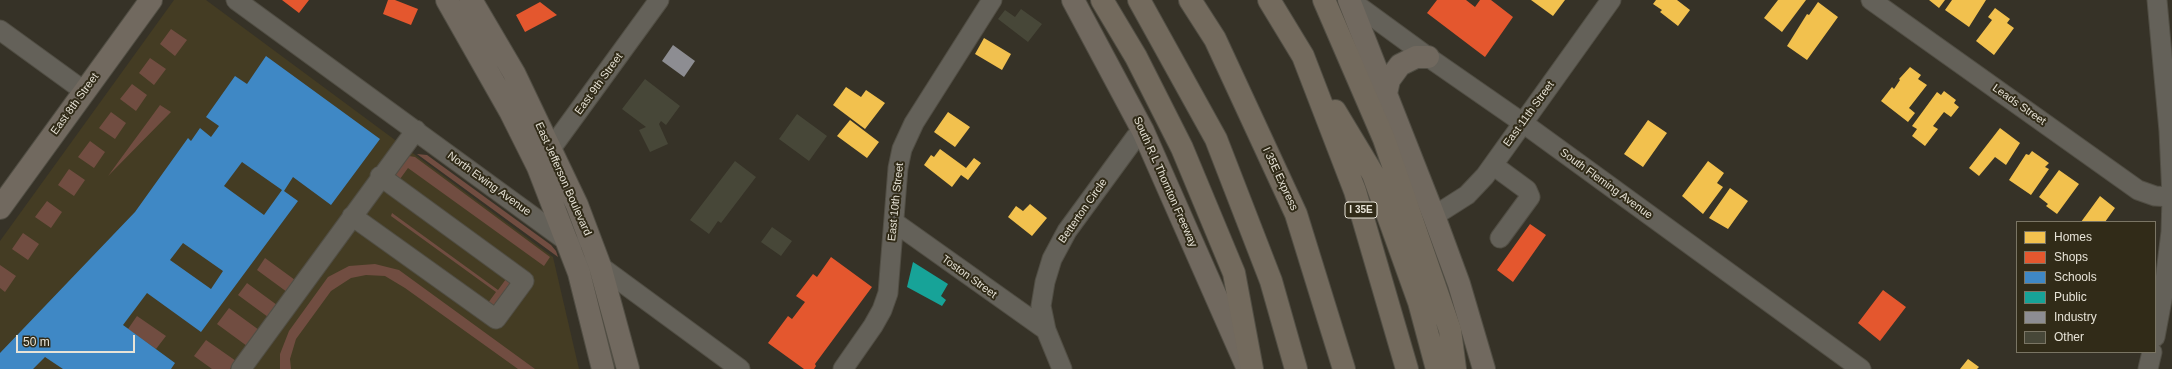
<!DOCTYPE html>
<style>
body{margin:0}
#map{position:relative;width:2172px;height:369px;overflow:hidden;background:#363227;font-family:Helvetica,sans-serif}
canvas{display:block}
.legend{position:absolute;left:2016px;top:221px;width:140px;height:132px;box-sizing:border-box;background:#312b18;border:1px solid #7a7564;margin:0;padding:5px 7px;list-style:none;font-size:12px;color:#e7e3d7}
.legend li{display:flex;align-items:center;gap:8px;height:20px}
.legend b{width:20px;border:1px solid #7a7564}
.scale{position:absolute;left:16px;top:335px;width:119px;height:18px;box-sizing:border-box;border:2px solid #e7e3d7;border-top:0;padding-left:5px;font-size:12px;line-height:14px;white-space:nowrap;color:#e7e3d7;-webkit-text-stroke:3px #312b18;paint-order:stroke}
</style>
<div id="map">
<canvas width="2172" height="369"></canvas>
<ul class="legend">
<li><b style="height:11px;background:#f2c14e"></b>Homes</li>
<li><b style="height:11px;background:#e4572e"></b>Shops</li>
<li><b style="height:11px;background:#3f88c5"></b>Schools</li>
<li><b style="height:11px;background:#17a398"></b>Public</li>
<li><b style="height:11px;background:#8d8d92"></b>Industry</li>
<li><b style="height:11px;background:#474738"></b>Other</li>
</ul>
<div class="scale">50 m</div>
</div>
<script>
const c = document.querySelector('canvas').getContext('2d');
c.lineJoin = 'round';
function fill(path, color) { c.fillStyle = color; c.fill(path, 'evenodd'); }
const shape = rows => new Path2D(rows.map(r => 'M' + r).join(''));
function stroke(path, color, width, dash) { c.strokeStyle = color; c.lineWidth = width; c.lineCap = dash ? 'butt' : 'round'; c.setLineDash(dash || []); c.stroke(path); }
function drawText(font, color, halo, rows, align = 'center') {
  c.font = font + ' Helvetica,sans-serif'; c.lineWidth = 4; c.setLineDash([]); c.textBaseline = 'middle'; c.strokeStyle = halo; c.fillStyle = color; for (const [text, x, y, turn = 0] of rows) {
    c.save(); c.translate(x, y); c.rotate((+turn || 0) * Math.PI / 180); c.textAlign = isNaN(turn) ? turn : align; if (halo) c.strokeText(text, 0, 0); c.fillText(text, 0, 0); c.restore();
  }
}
fill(shape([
 [174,0,206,0,553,257,579,369,0,369,0,241]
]), '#443c23');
fill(shape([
 [171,29,187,40,175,56,160,44],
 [150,58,166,69,154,85,139,73],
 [132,84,147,95,136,111,120,99],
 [160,105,171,112,108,176],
 [111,112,126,123,115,139,99,128],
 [90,141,105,152,94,168,78,157],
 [417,154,427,155,551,245,556,251,558,257],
 [409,156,415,157,550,257,544,266,408,168,400,179,393,175],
 [69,169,85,180,74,196,58,185],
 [47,201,62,212,51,228,35,217],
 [392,213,498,290,506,279,510,283,495,306,488,303,496,292,391,216],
 [23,233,39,244,28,260,12,249],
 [265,258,295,280,287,292,257,270],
 [375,264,399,270,535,369,518,369,405,288,385,276,366,275,351,278,331,291,296,339,290,359,291,369,280,369,280,354,289,331,328,277,349,266],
 [0,265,16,276,5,292,0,288],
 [247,283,277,305,268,317,238,295],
 [229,308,259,330,247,346,217,324],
 [137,316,166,336,156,349,128,329],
 [206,340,236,361,230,369,212,369,194,356]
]), '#714d41');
fill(shape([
 [1531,0,1565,0,1553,16],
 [1656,0,1677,0,1690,10,1678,26,1660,12,1662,10,1653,4],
 [1778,0,1806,0,1782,32,1764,18],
 [1929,0,1945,0,1939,8],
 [1952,0,1986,0,1969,27,1945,10],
 [1818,2,1838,17,1807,60,1787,46,1807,14,1809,15],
 [1995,8,2010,19,2007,23,2014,28,1994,55,1976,41,1992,20,1988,17],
 [984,38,1011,54,1002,70,975,54],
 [1910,67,1921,75,1918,79,1927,85,1909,108,1915,113,1908,122,1881,101,1892,87,1894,89,1900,80,1899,79],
 [846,87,861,97,866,90,885,103,865,129,833,105],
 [1944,91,1956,100,1954,103,1959,107,1951,117,1944,112,1933,126,1938,129,1925,146,1912,136,1917,129,1912,126,1937,92,1941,95],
 [948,112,970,127,955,147,934,132],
 [850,120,879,142,867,158,837,136],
 [1648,120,1667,133,1643,167,1624,154],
 [2000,128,2020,143,2006,165,1995,157,1979,176,1969,168],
 [940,149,966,168,974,158,981,163,968,180,961,175,952,187,924,165,931,155,934,157],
 [2032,151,2049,163,2045,167,2049,169,2031,195,2009,180,2026,154,2029,155],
 [1708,161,1724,173,1717,183,1723,187,1703,214,1682,196],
 [2059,170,2079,184,2057,214,2046,206,2048,204,2039,197],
 [1730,188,1748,201,1728,229,1709,218],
 [2100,196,2115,208,2105,222,2081,222],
 [1030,204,1047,218,1032,236,1008,217,1016,206,1023,211],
 [1968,359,1979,367,1977,369,1960,369]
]), '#f2c14e');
fill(shape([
 [282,0,309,0,299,13],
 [388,0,395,0,418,9,411,25,383,14],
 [1437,0,1466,0,1475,7,1480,0,1491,0,1513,17,1485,57,1427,13],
 [540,2,557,15,525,32,516,15],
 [1530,224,1546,235,1513,282,1497,270],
 [831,257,872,287,815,364,816,366,814,369,804,369,768,343,788,316,792,319,805,302,796,296,813,274,817,277],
 [1883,290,1906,307,1880,341,1858,323]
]), '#e4572e');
fill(shape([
 [266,56,380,139,331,205,293,177,284,191,298,201,201,332,147,293,123,325,175,363,171,369,63,369,45,357,33,369,0,369,0,353,135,212,188,138,191,141,200,128,211,137,219,126,206,117,235,76,247,84],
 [242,162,282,190,264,215,224,186],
 [183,243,223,271,211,289,170,260]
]), '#3f88c5');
fill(shape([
 [913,262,948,284,941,296,946,300,942,306,907,287]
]), '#17a398');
fill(shape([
 [673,45,695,61,684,77,662,61]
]), '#8d8d92');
fill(shape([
 [1021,9,1042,24,1028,42,998,19,1005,10,1015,17],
 [645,79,680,106,666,125,661,121,659,124,668,144,650,152,639,130,646,127,622,109],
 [797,114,827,136,809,161,779,139],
 [735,161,756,177,721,223,718,221,709,234,690,220],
 [772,227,792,241,781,256,761,242]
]), '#474738');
const minor = shape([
 [236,0,572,245],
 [1350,0,1428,57,1523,123,1861,369],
 [1871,0,2138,190,2155,196,2172,197],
 [0,30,84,91],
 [542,161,659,0],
 [1493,165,1527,190,1530,197,1500,238],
 [352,216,496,319,524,281,380,176],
 [1434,216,1467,195,1485,176,1611,0],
 [894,222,1046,330],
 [593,261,740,369],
 [2155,337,2164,289,2171,232,2172,197,2169,131,2157,0],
 [241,369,416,130],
 [843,369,873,326,882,310,888,293,898,168,902,149,914,123,992,0],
 [1062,369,1046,330,1041,306,1045,282,1052,259,1067,231,1135,138,1143,131],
 [2148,369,2152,352]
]);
const major = shape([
 [447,0,510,111,538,167,579,273,603,369],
 [471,0,514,73,577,205,600,266,628,369],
 [1073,0,1143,131,1248,369],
 [1349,0,1434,216,1459,284,1484,369],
 [1386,94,1389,80,1400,65,1416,57,1428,57],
 [0,208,151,0]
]);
const highway = shape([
 [1102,0,1136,57,1182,148,1234,273,1252,369],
 [1139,0,1216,139,1271,281,1296,369],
 [1190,0,1215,39,1296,214,1344,369],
 [1269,0,1303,56,1355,191,1407,369],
 [1324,0,1384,139,1450,330,1455,369],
 [1335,111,1373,174,1419,302,1437,369]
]);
stroke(minor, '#514e44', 21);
stroke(major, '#514e44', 24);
stroke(highway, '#514e44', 24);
stroke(minor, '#646159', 19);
stroke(major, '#71695f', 22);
stroke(highway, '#736a5d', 22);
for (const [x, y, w] of [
 [1361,210,32]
]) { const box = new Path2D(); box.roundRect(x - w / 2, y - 8, w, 16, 3); c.fillStyle = '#312b18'; c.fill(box); stroke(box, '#e7e3d7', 1); }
drawText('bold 10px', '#e7e3d7', null, [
 ["I 35E",1361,210]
]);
drawText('11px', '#e7e3d7', '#312b18', [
 ["East 9th Street",599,84,-54],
 ["East 8th Street",75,104,-54],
 ["Leads Street",2019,105,35],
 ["East 11th Street",1529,114,-54],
 ["East Jefferson Boulevard",563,179,66],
 ["I 35E Express",1280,179,65],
 ["South R L Thornton Freeway",1165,182,66],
 ["North Ewing Avenue",489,184,36],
 ["South Fleming Avenue",1606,184,36],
 ["East 10th Street",896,202,-84],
 ["Betterton Circle",1083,211,-55],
 ["Toston Street",969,277,36]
]);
</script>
